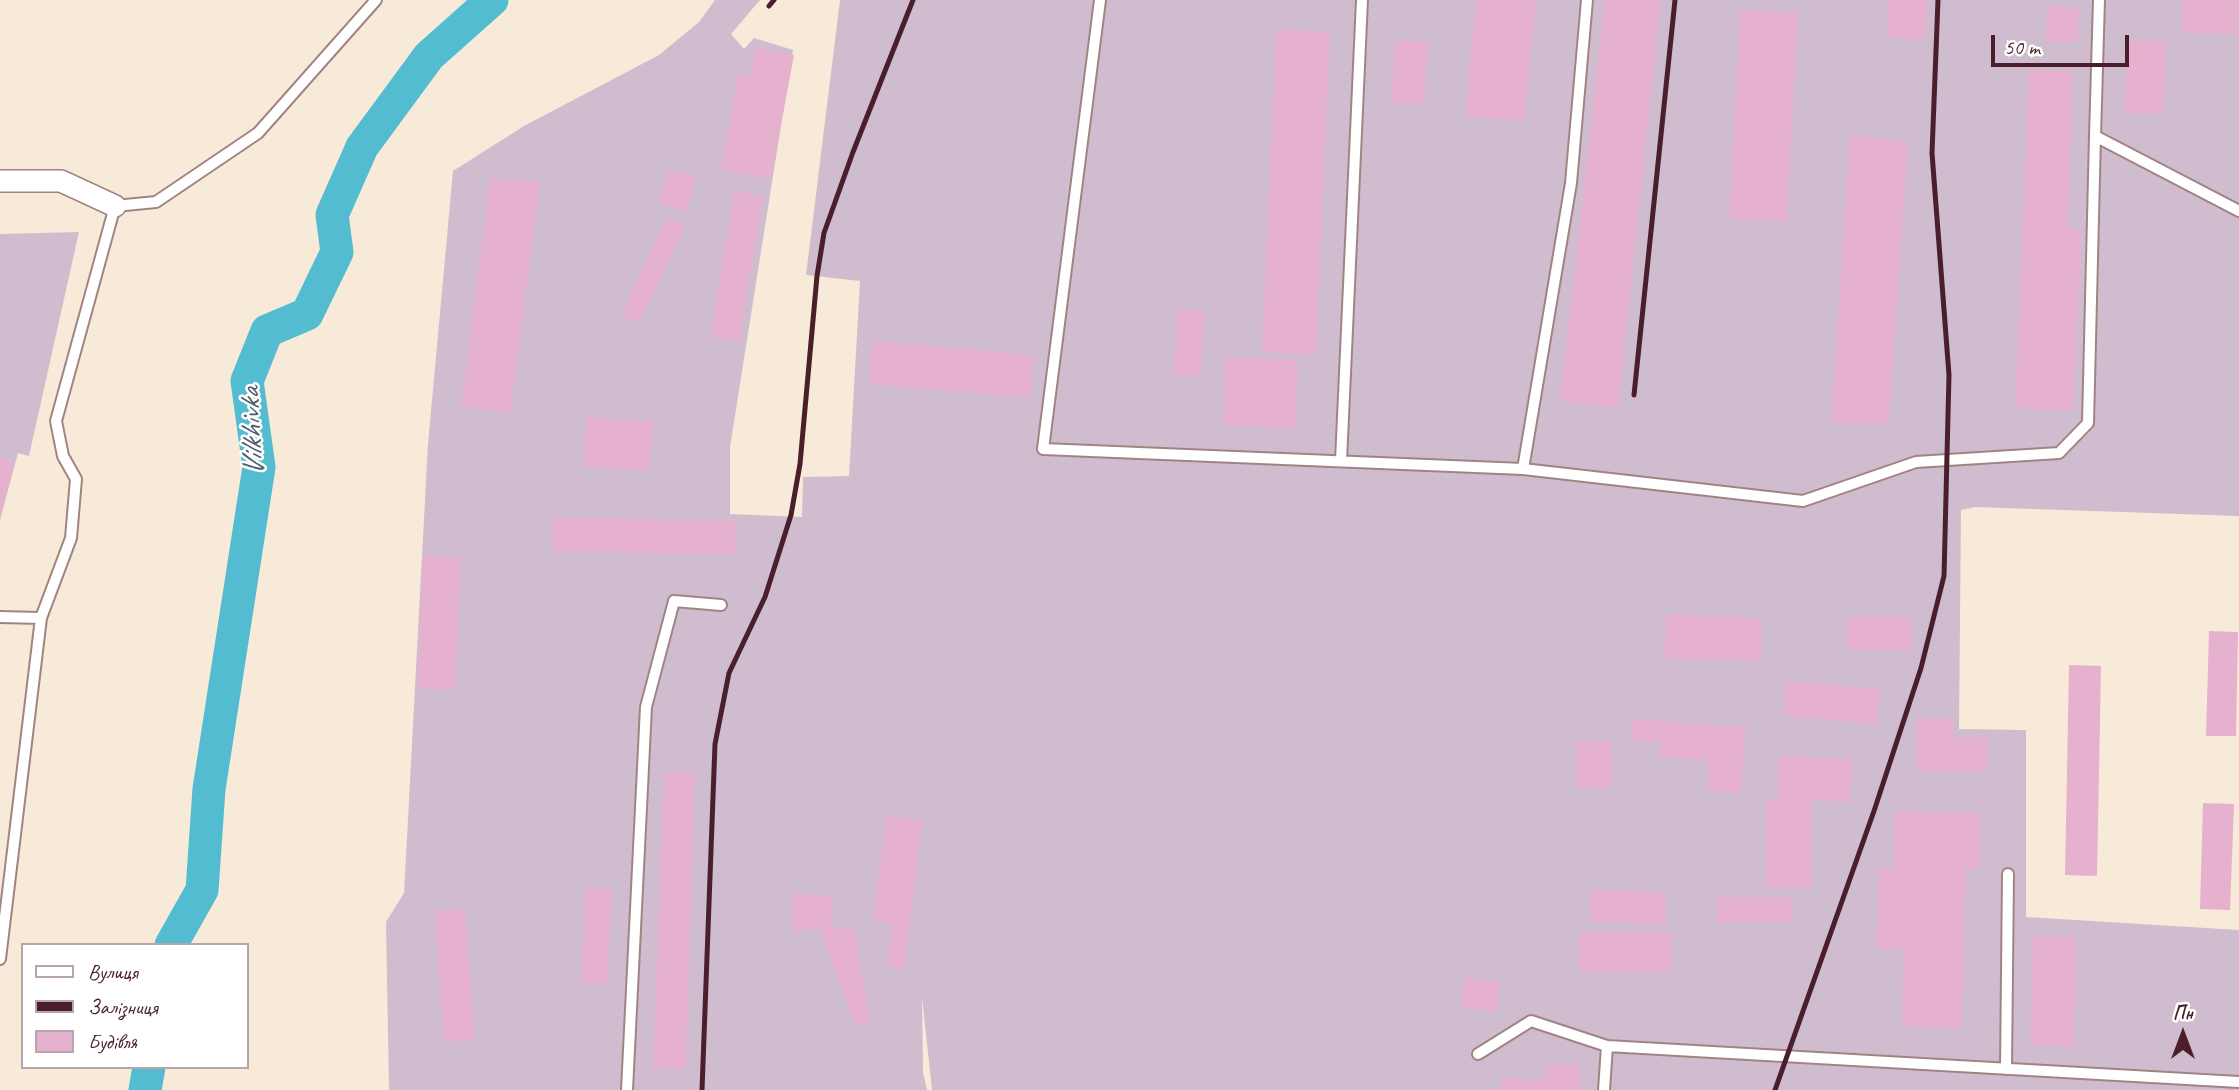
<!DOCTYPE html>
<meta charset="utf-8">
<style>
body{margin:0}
#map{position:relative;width:2239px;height:1090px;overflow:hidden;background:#f8ead8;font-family:Caveat,sans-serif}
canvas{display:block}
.legend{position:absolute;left:21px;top:943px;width:228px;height:126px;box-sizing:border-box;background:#fff;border:2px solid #b7a5aa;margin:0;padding:9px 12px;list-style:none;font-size:21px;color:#4a1f2b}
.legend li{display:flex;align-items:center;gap:14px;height:35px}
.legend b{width:35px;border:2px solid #b7a5aa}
.north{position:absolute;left:2148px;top:999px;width:70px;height:70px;-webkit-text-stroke:5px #fff;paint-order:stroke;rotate:0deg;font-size:19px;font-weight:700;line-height:28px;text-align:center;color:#4a1f2b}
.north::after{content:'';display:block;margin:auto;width:24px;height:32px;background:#4a1f2b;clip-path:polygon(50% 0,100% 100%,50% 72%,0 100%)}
.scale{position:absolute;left:1991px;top:35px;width:138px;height:32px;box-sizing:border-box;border:4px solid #4a1f2b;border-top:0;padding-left:9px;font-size:21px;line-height:24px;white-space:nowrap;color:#4a1f2b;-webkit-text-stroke:5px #fff;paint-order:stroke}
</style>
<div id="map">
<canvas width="2239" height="1090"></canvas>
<ul class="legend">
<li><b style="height:9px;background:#fff"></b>Вулиця</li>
<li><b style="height:9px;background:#4a1f2b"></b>Залізниця</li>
<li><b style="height:19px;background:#e6b1ce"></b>Будівля</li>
</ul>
<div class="north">Пн</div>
<div class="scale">50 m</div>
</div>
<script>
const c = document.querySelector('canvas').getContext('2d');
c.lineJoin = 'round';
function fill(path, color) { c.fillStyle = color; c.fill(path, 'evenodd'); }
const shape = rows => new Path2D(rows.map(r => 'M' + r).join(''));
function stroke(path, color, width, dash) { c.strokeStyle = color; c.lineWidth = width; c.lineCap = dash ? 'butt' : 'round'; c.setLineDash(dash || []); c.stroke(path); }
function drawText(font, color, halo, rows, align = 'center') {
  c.font = font + ' Caveat,sans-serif'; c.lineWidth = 5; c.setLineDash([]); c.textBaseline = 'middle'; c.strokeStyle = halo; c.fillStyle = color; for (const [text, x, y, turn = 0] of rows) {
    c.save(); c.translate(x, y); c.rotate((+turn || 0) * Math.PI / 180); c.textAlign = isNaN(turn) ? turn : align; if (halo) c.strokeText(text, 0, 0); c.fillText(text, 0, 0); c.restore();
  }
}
fill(shape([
 [715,0,760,0,731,34,744,49,754,38,793,50,730,447,730,514,802,517,803,477,849,476,860,281,806,275,840,0,2239,0,2239,516,1975,507,1961,510,1959,729,2026,730,2026,917,2239,930,2239,1090,932,1090,922,997,923,1072,927,1090,389,1090,386,922,404,893,428,444,453,171,524,126,659,55,699,22],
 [79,232,29,456,18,453,0,520,0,234]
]), '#cfbdcf');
stroke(shape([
 [171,945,202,890,209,789,259,467,247,381,267,331,307,314,337,252,332,215,362,147,429,56,492,0],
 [145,1090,149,1067]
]), '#54bcd1', 33);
fill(shape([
 [1476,0,1536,0,1524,121,1465,116],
 [1605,0,1661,0,1618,408,1560,401],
 [1888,0,1927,0,1925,40,1887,38],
 [2182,0,2238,0,2237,34,2181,33],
 [2047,6,2079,7,2078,42,2045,41],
 [1740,10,1798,13,1787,221,1729,218],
 [1276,29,1330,32,1316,354,1262,352],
 [1395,40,1428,42,1424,105,1391,103],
 [2127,40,2166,41,2164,114,2125,113],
 [755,48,794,55,771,179,721,170,738,73,750,75],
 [2029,70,2073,71,2068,227,2082,229,2073,411,2015,408],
 [1850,135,1908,142,1889,424,1831,423],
 [668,169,696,176,687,211,659,204],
 [490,177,540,183,510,413,461,407],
 [734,191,763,196,739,342,710,337],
 [667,218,685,226,639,323,621,315],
 [1177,309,1204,311,1201,376,1174,375],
 [872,341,1034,355,1031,398,869,384],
 [1225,357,1298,360,1295,428,1223,426],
 [586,417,653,421,650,471,583,466],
 [0,459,14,462,1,512,0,512],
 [553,518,736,520,735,554,552,552],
 [423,556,461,557,455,690,417,688],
 [1666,614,1762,618,1761,661,1664,658],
 [1847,617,1911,617,1911,650,1847,650],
 [2209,631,2238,632,2236,736,2206,736],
 [2069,665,2101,666,2097,876,2065,875],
 [1786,681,1880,689,1877,724,1783,716],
 [1916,718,1954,718,1954,737,1987,737,1988,771,1917,771],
 [1633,719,1746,727,1741,793,1707,790,1709,760,1660,757,1661,742,1631,740],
 [1576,741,1612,741,1611,788,1575,787],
 [1780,755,1853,760,1850,803,1812,799,1812,888,1766,888,1766,799,1796,799,1777,797],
 [664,771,695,774,686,1069,653,1069],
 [2203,803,2234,804,2230,910,2200,909],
 [1895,811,1980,813,1979,869,1966,870,1962,1028,1902,1026,1904,948,1876,949,1879,868,1894,868],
 [886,815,923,820,904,969,887,967,893,924,873,922],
 [586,887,612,888,607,985,581,984],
 [1591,890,1665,892,1666,924,1590,922],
 [793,893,833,897,831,928,855,930,870,1023,856,1026,820,929,792,931],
 [1717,897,1792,897,1792,922,1717,922],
 [465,909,475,1040,444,1042,434,911],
 [1579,932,1672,932,1671,973,1579,973],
 [2033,935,2077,936,2074,1047,2030,1046],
 [1464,977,1500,981,1497,1012,1460,1007],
 [1546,1064,1580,1064,1580,1090,1501,1090,1502,1078,1546,1080]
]), '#e6b1ce');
const service = shape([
 [1100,0,1043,449,1523,469,1803,501,1916,462,2059,453,2088,423,2095,136,2239,211],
 [2095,136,2099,0],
 [1341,461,1362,0],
 [1523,469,1571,183,1587,0],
 [0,617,41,618],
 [0,959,41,618,71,538,76,479,63,456,56,421,115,206,156,202,258,133,376,0],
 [1478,1054,1531,1021,1607,1046],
 [2006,1069,2008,874],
 [627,1090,646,707,674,601,721,605],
 [1604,1090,1607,1046,2239,1082]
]);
const minor = shape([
 [0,181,61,181,115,206]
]);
stroke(service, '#a18482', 14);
stroke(minor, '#a18482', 24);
stroke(service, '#fff', 10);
stroke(minor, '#fff', 21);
stroke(shape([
 [769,6,774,0],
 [1634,395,1675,0],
 [702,1090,715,744,729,673,765,597,791,515,800,464,817,276,824,233,853,152,913,0],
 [1775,1090,1874,811,1921,668,1944,576,1949,375,1932,153,1938,0]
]), '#4a1f2b', 5);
drawText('italic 30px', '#4e5e6d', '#fff', [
 ["Vilkhivka",253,432,-93]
]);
</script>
